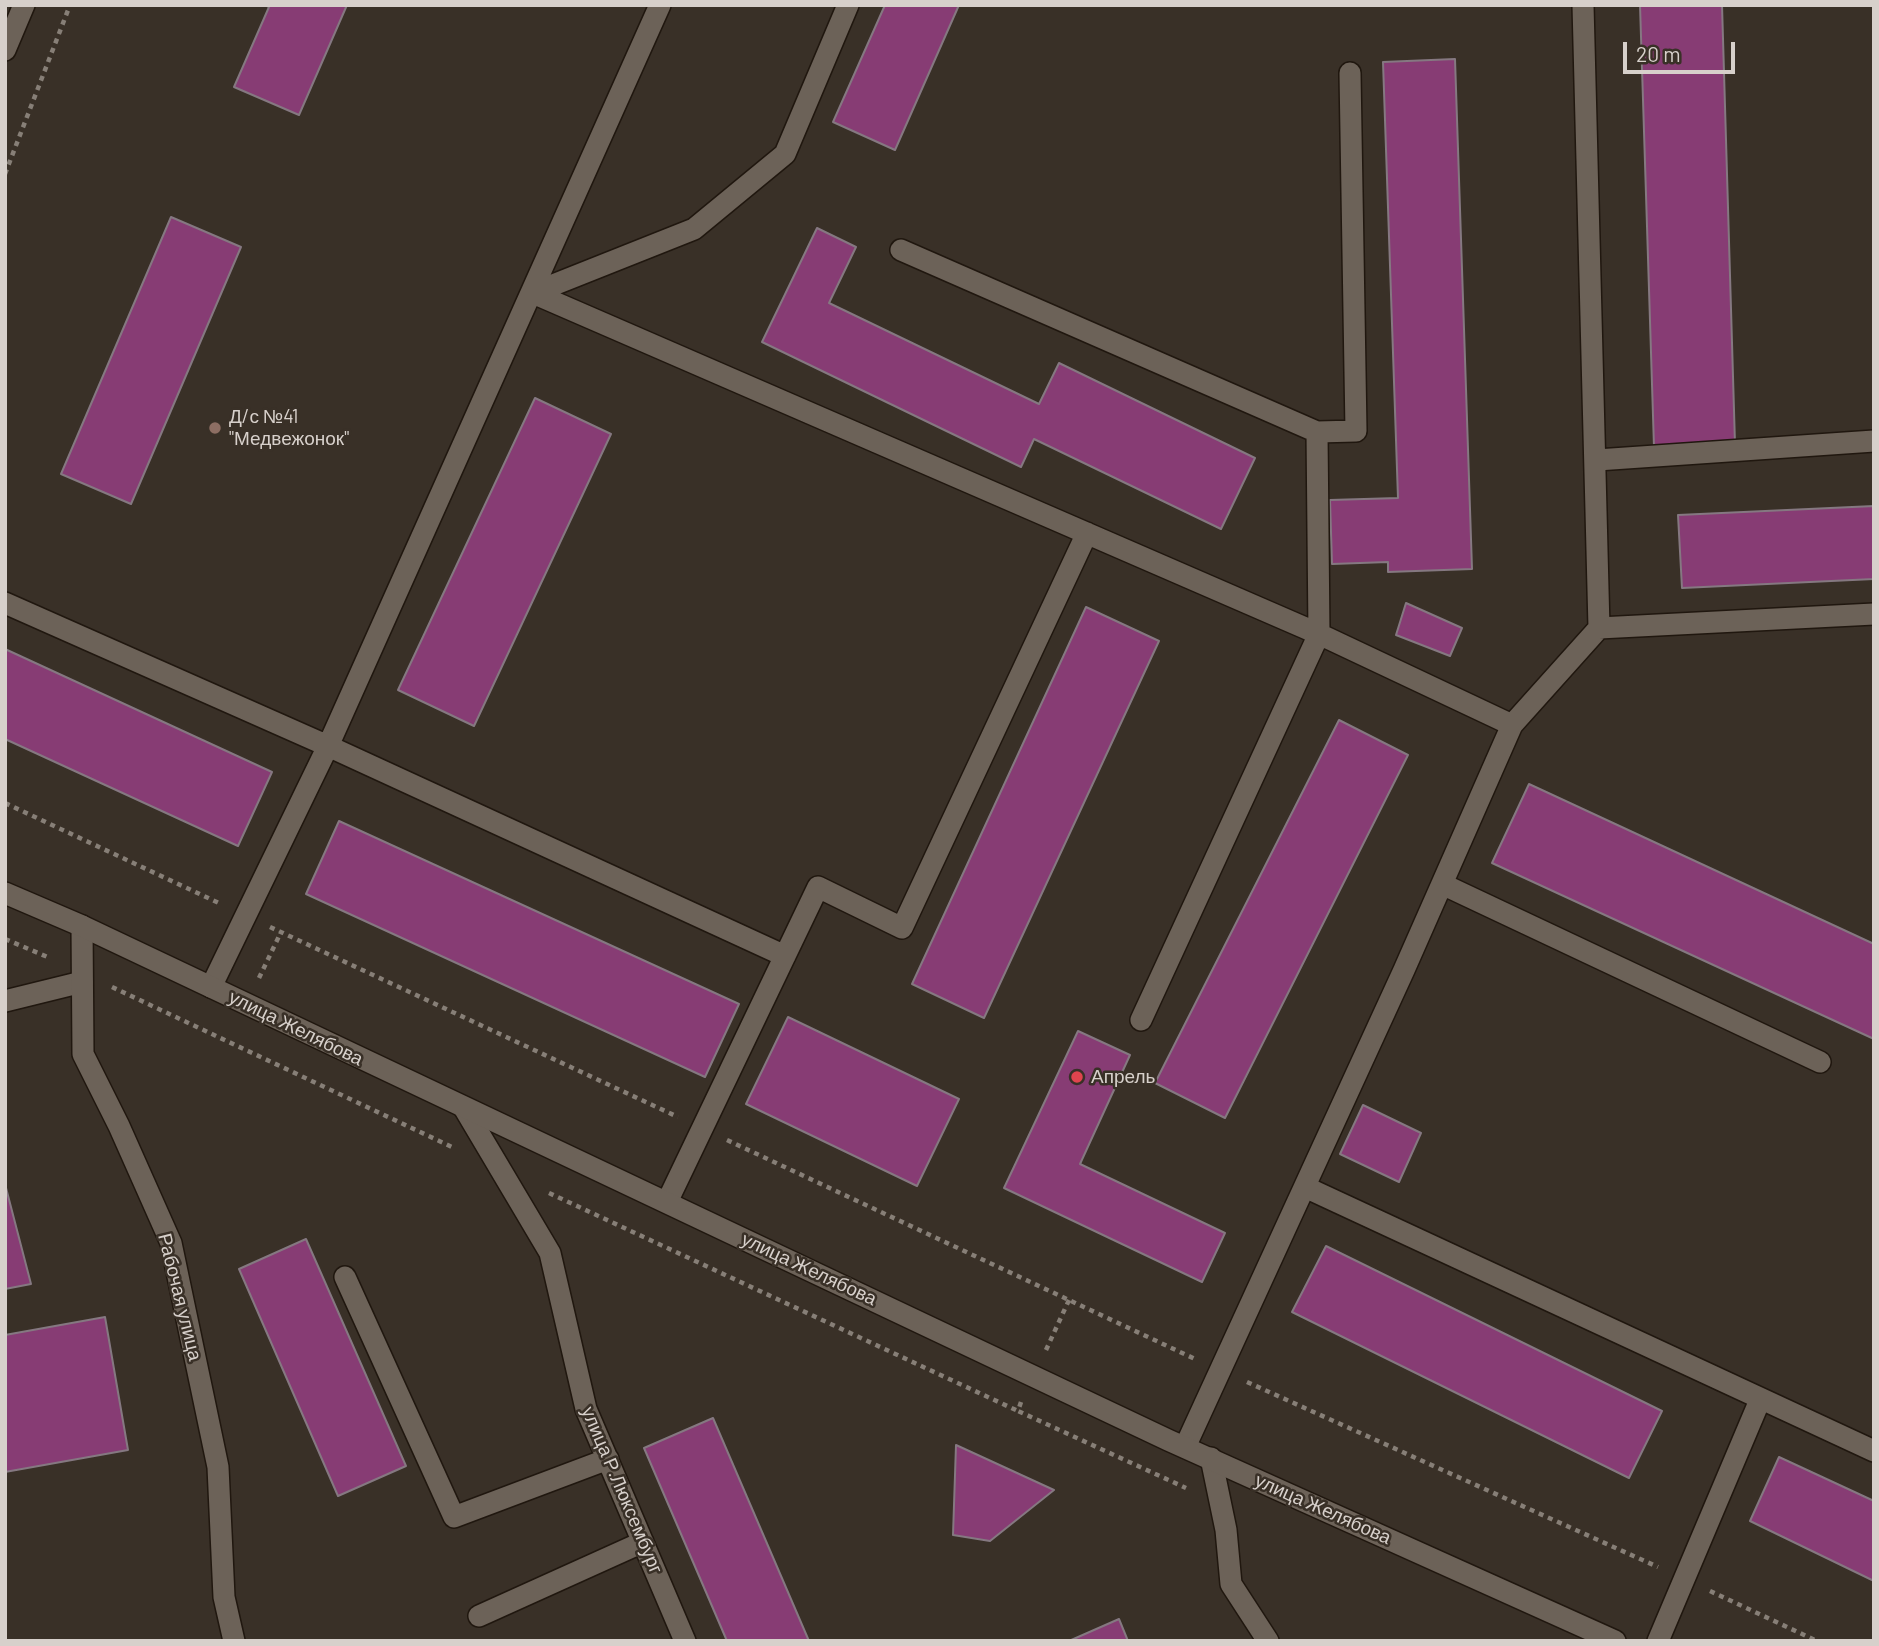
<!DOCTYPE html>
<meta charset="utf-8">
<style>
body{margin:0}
#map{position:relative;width:1879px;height:1646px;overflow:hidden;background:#393027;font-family:Barlow,sans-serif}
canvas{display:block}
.frame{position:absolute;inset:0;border:7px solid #d7d0cb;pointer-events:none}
.scale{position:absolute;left:1623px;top:42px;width:112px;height:32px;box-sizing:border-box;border:4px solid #d7d0cb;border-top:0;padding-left:9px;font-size:21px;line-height:24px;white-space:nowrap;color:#d7d0cb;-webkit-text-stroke:5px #393027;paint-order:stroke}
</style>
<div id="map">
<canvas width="1879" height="1646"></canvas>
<div class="frame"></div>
<div class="scale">20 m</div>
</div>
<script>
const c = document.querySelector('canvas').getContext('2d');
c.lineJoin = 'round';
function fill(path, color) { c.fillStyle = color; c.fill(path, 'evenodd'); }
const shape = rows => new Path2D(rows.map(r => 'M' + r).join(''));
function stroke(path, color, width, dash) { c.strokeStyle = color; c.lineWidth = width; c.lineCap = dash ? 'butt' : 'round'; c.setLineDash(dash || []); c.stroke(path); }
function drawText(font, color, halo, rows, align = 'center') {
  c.font = font + ' Barlow,sans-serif'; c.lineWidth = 5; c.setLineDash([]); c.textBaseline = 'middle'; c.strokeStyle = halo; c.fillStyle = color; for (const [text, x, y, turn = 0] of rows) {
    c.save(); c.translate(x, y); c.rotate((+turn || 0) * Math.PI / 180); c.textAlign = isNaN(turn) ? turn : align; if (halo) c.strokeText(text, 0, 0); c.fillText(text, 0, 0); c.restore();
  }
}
const building = shape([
 [265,5,347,5,299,115,234,87,269,7,265,5],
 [885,5,959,5,895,150,833,122,885,5],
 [1640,5,1722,5,1735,444,1654,447,1640,5],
 [1455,59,1472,569,1388,572,1388,562,1332,564,1330,500,1398,498,1383,62,1455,59],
 [171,217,241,247,131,504,61,474,171,217],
 [817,228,856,247,829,303,1039,404,1059,363,1255,458,1221,529,1034,439,1021,467,762,342,817,228],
 [535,398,611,434,474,726,398,690,535,398],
 [1874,506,1874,579,1682,588,1678,515,1874,506],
 [1406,603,1462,628,1450,656,1396,635,1406,603],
 [1086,607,1159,641,984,1018,912,984,1086,607],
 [5,649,272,772,238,846,5,739,5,649],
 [1339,720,1408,755,1225,1118,1155,1083,1339,720],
 [1529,784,1874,944,1874,1039,1492,863,1529,784],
 [339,821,739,1004,705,1077,306,894,339,821],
 [788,1017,959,1099,917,1186,746,1104,788,1017],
 [1078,1031,1130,1055,1080,1164,1225,1233,1202,1282,1004,1188,1078,1031],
 [1363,1105,1421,1133,1399,1182,1340,1154,1363,1105],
 [5,1184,31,1284,5,1289,5,1184],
 [306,1239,406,1466,338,1496,239,1269,306,1239],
 [1326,1246,1662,1411,1629,1478,1292,1312,1326,1246],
 [105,1317,128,1450,5,1472,5,1335,105,1317],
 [713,1418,809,1641,727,1641,644,1448,713,1418],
 [956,1445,1054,1490,990,1541,953,1535,956,1445],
 [1779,1457,1874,1501,1874,1581,1750,1521,1779,1457],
 [1119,1619,1128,1641,1069,1641,1119,1619]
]);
fill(building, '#873c74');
stroke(building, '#857881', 2);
const service = shape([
 [901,250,1317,432],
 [533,293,1319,634,1512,725,1599,628,1583,5],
 [533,293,694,229,785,154,848,5],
 [1597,460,1874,441],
 [5,603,328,746,785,956],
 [1599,628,1874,614],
 [1442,884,1820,1062],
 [211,987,328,746,660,5],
 [5,1001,82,982],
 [1141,1020,1319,634,1317,432,1356,431,1350,73],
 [464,1108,550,1253,586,1409,685,1641],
 [1305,1187,1874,1451],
 [667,1202,818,887,902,928,1087,533],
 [345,1277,454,1517,608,1459],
 [1185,1447,1404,970,1512,725],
 [479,1616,643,1542],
 [1658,1641,1760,1400]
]);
const minor = shape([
 [5,50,24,5],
 [82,926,83,1054,119,1126,171,1243,218,1467,224,1597,234,1641],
 [1211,1458,1226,1530,1231,1584,1268,1641]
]);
const tertiary = shape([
 [5,893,82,926,1168,1440,1615,1641]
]);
stroke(service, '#20170f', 24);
stroke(minor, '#20170f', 24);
stroke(tertiary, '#20170f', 24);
stroke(shape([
 [5,174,70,5],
 [5,803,221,904],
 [270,927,678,1117],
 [5,939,50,958],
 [259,978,281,932],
 [112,987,452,1147],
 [727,1140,1195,1359],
 [549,1193,1018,1411],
 [1046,1350,1069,1300],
 [1247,1382,1658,1567],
 [1021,1402,1018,1411,1186,1488],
 [1710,1591,1817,1641]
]), '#877f77', 4.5, [5, 5]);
stroke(service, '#6c6258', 21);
stroke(minor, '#6c6258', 21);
stroke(tertiary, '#6c6258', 21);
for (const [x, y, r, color] of [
 [215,428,7,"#8d6e63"],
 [1077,1077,7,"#e0444e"]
]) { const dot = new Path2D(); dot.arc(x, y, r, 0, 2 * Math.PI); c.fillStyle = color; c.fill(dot); stroke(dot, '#393027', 2.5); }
drawText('19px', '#d7d0cb', '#393027', [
 ["Д/с №41",229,417],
 ["\"Медвежонок\"",229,439],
 ["Апрель",1091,1077]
], 'left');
drawText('19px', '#d7d0cb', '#393027', [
 ["улица Желябова",296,1028,26],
 ["улица Желябова",809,1269,25],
 ["Рабочая улица",180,1297,76],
 ["улица Р.Люксембург",622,1490,67],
 ["улица Желябова",1323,1509,24]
]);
</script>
